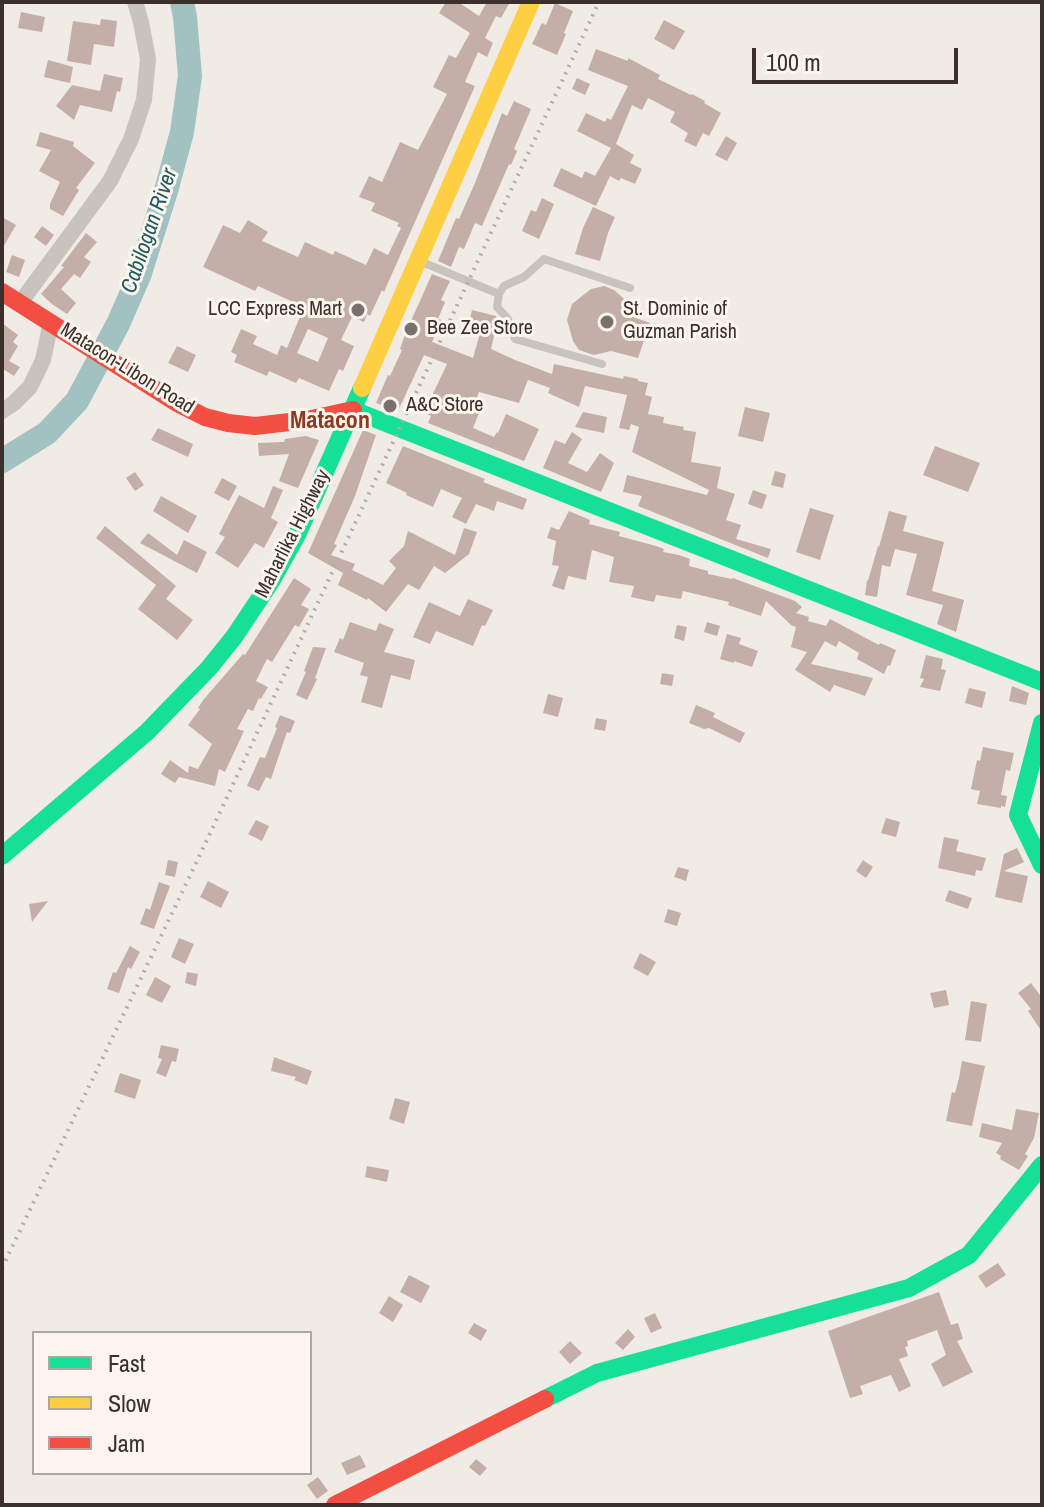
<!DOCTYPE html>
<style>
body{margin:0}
#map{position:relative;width:1044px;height:1507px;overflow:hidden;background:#f0ebe5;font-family:"Archivo Narrow",sans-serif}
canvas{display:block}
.frame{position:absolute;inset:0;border:4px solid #3b302b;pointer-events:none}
.legend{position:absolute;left:32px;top:1331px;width:280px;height:144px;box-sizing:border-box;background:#fbf5ee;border:2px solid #aea6a0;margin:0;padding:10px 14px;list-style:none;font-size:24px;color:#3b302b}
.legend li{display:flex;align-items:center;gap:16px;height:40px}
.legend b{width:40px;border:2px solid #aea6a0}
.scale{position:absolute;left:752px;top:48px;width:206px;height:36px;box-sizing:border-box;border:4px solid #3b302b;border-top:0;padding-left:10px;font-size:24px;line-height:28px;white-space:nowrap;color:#3b302b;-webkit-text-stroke:6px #fbf5ee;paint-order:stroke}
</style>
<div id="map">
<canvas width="1044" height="1507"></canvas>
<div class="frame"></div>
<ul class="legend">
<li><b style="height:10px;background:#16e098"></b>Fast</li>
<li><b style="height:10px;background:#ffcf43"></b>Slow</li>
<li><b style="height:10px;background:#f24e42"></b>Jam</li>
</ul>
<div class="scale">100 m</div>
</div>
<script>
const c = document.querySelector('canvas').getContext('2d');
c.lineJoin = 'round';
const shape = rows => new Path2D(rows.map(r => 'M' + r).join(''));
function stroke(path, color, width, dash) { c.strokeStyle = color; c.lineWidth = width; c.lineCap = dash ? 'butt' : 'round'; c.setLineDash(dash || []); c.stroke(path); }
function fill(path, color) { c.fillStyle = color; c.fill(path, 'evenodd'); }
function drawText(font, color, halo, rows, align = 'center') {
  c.font = font + ' "Archivo Narrow",sans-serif'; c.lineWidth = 6; c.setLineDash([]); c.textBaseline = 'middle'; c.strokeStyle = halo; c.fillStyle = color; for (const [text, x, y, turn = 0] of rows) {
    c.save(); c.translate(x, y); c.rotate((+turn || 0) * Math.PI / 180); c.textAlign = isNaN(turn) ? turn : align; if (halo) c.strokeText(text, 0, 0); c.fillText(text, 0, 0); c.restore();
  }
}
stroke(shape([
 [2,461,47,433,77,401,118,324,139,276,166,191,182,132,190,76,185,17,182,2]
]), '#a1c2c1', 24);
fill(shape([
 [446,2,458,2,479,16,487,2,510,2,501,18,496,16,485,38,493,43,487,57,478,52,465,82,475,86,384,292,382,290,370,316,367,314,364,322,352,317,341,340,354,346,343,371,339,369,329,391,299,378,296,383,269,371,267,376,234,362,237,355,231,352,241,329,257,336,253,344,277,355,281,345,287,348,304,307,258,286,255,291,203,267,223,225,240,233,248,220,268,232,262,241,298,257,305,242,333,255,335,251,366,265,374,248,388,255,401,228,397,226,399,223,371,211,375,203,359,197,369,176,382,182,400,142,418,150,447,94,433,87,449,55,456,58,470,33,439,13],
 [308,329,328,338,318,362,297,353],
 [555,3,573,11,564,33,566,34,557,55,532,44,542,23,546,25],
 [21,12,45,17,42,32,18,28],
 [101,19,117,21,114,47,94,44,91,65,67,61,73,21,100,25],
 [664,20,685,31,674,50,654,39],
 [596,49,628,61,628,58,660,75,658,79,691,95,692,94,705,101,704,103,721,113,709,136,703,133,696,147,684,141,688,133,670,122,675,112,648,98,642,110,632,105,616,144,634,155,630,163,642,169,635,184,621,178,619,181,610,176,596,206,553,186,561,168,582,178,585,171,595,176,611,148,577,131,586,113,605,122,607,118,611,120,628,86,588,70],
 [48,60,73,67,70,83,44,77],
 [104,74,123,78,120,92,117,91,112,112,80,105,74,120,56,106,72,85,100,91],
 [577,78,590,84,585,95,572,89],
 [514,101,531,109,514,149,517,151,511,165,509,164,482,226,475,223,464,249,459,247,451,267,438,261,456,218,459,219,475,183,502,113,507,116],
 [40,132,74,142,73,146,95,163,76,188,79,190,63,216,50,209,50,204,60,182,39,171,51,150,36,146],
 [726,136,737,143,727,161,715,155],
 [542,198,554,204,539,239,522,231,531,210,536,212],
 [593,207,615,217,608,233,600,261,575,254,583,228],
 [2,217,16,225,2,249],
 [42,226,54,235,46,246,34,237],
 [86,233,97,242,84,257,91,262,80,278,74,274,61,289,76,303,67,314,52,304,41,294,64,267,61,266],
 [12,255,25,260,19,277,6,272],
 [432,274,450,281,441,300,445,302,438,319,442,320,432,342,473,358,482,326,469,323,472,310,496,316,498,319,491,349,515,360,552,374,554,364,623,379,624,376,638,379,638,381,648,383,645,395,652,397,648,414,664,417,663,423,684,427,683,430,696,432,691,462,721,467,717,488,735,494,726,520,741,525,736,539,771,549,768,558,638,506,642,496,623,492,627,475,707,495,709,490,632,452,639,427,631,424,629,430,619,428,627,395,585,386,579,407,548,393,550,388,528,380,519,403,479,392,476,400,483,403,473,428,494,437,497,432,498,433,506,414,539,429,524,461,428,423,431,416,421,411,427,398,430,400,447,364,424,355,398,411,376,403,388,375,390,376,402,350,400,349,406,332],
 [604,286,614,290,630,304,625,314,650,323,638,358,611,351,594,355,579,350,573,341,567,320,572,304,591,289],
 [2,323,18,335,13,342,18,346,9,361,20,367,14,376,3,369,2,372],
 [177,346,196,355,188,372,168,363],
 [745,407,770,413,763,442,738,436],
 [583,412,607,417,604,433,575,427],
 [158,428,193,444,188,457,151,440],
 [363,430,376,435,355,496,334,544,337,545,331,555,355,564,352,570,383,585,396,568,389,561,404,546,408,531,455,555,464,528,477,532,469,554,445,573,434,566,419,590,408,584,386,612,368,598,367,600,338,585,343,573,308,553],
 [572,432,582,439,568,463,587,472,600,453,614,463,601,492,543,468,555,440,565,444],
 [306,436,319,440,298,488,279,481,289,454,259,456,258,443,284,442,285,439],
 [403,446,485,479,483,482,527,499,523,510,497,501,494,511,476,504,466,524,452,517,462,498,441,489,433,507,406,495,407,493,386,483],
 [935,446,980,463,968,492,923,475],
 [775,471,786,474,783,488,771,485],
 [135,472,144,485,135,491,126,478],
 [222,478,237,486,229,501,214,493],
 [273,486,283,490,271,518,278,522,264,548,255,543,238,568,215,553,225,537,219,534,239,495,264,508],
 [753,490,767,495,762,509,748,504],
 [161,496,197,516,188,533,153,511],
 [810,508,834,515,820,560,796,552],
 [569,511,590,520,589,524,620,532,619,536,656,546,664,549,663,552,679,555,690,559,689,566,708,571,708,574,732,579,733,578,795,601,802,607,796,613,809,617,808,621,826,626,830,619,879,645,880,643,896,650,890,666,888,665,884,674,857,659,859,653,839,641,836,647,825,641,811,664,873,678,865,696,834,685,830,692,795,670,807,652,791,647,796,627,791,625,766,601,761,616,728,605,729,602,683,591,681,599,656,595,654,602,631,597,634,586,609,582,614,557,592,550,586,580,568,576,564,590,552,586,559,566,552,565,556,541,547,538,551,527,559,530],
 [889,511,907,516,903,531,944,542,932,591,964,600,956,632,937,624,943,605,906,595,917,554,895,549,890,567,882,565,877,597,865,595,867,580,868,581,878,546,879,547],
 [105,526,176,586,166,599,193,620,177,640,138,609,156,585,96,538],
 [148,533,177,555,184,540,207,552,197,573,140,543],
 [294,578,311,589,301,605,309,609,299,627,295,625,272,662,267,659,256,681,268,687,261,699,259,698,253,711,248,709,237,729,244,731,225,772,219,769,215,786,179,777,175,783,161,774,170,760,188,773,189,766,198,769,212,744,188,725,200,709,198,708,204,699,243,654,245,655],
 [468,599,493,610,485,626,482,625,473,646,436,631,430,644,413,637,429,602,460,616],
 [350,622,376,631,379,623,394,629,384,652,415,660,410,680,391,675,382,708,361,702,368,677,360,675,364,663,334,652,340,638,343,640],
 [707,622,720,626,717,636,704,632],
 [677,625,687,627,684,641,674,638],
 [727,634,741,638,739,644,758,651,752,667,734,661,734,663,720,659],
 [313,647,326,648,315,678,317,679,307,700,296,695,306,672,304,671],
 [926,655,943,659,941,669,946,670,940,691,920,687,924,679,920,678],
 [662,673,674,675,672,686,660,684],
 [1012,686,1029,693,1026,705,1009,701],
 [969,688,986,692,982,708,965,703],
 [548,694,563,698,558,717,543,713],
 [696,705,715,713,713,717,745,733,740,743,709,728,704,729,689,723],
 [280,715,295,721,290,733,287,732,271,779,266,777,259,791,247,786,260,757,265,758,277,728,275,727],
 [596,718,607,720,605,731,594,729],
 [983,747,1014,753,1010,771,1006,770,1001,795,1007,796,1005,807,1001,806,1001,808,977,804,980,791,971,789,977,760,980,761],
 [886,818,900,822,896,837,881,833],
 [256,820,269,826,262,841,248,834],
 [944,837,959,840,956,851,986,858,982,871,976,870,975,876,938,868],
 [1017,848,1024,862,1004,871,1028,876,1022,903,995,897,1004,854],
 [168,860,178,862,175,877,165,875],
 [863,860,873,867,866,878,856,871],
 [678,867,689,870,686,881,674,877],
 [208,881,229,892,221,908,200,897],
 [159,882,170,886,154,929,140,924,146,908,150,910],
 [949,890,972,898,968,909,945,901],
 [48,901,32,922,29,904],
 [668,909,681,913,677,926,664,922],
 [179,938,194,944,185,964,171,957],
 [130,946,140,952,131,969,128,967,119,993,107,989,113,972,116,973],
 [640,953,656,962,648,976,633,968],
 [187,972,198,974,196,986,185,983],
 [155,977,171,986,162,1003,146,995],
 [1031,983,1042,998,1042,1032,1028,1011,1031,1009,1018,993],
 [946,990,949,1005,934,1008,930,993],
 [971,1001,987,1004,981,1042,965,1040],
 [161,1045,179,1049,176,1062,172,1061,166,1077,156,1073,162,1059,158,1058],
 [274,1057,312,1071,307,1085,294,1080,296,1077,271,1071],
 [962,1061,985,1066,972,1126,946,1121,952,1092,955,1093,959,1078],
 [120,1073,141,1080,135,1099,114,1092],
 [395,1098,410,1102,404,1124,389,1119],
 [1016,1109,1039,1113,1034,1138,1025,1154,1028,1156,1019,1170,1000,1159,1001,1156,996,1153,1002,1143,979,1137,982,1123,1012,1130],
 [367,1166,389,1170,387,1182,365,1177],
 [998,1263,1006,1275,986,1288,978,1276],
 [409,1275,430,1286,421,1303,400,1292],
 [939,1292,951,1325,958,1323,963,1339,957,1341,973,1372,943,1387,931,1364,946,1355,937,1330,907,1341,908,1346,905,1347,908,1356,899,1359,911,1386,899,1392,891,1375,860,1386,863,1394,850,1398,828,1331],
 [389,1296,403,1305,393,1322,379,1313],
 [655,1313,662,1328,651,1333,644,1318],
 [474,1323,487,1330,481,1341,468,1333],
 [628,1329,635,1337,623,1350,615,1343],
 [570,1341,582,1353,570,1364,559,1352],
 [360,1455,366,1467,347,1475,341,1463],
 [476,1459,487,1468,480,1476,469,1467],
 [318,1477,328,1491,317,1499,307,1485]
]), '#c3afa7');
stroke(shape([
 [422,262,499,294],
 [602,364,515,339,508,319,497,307,499,294,504,286,524,277,544,259,630,288]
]), '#c9c3be', 8);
stroke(shape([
 [20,303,110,181,131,139,144,100,148,59,141,22,135,2],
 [2,411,14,403,30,387,43,360,51,322]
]), '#c9c3be', 16);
stroke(shape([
 [353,410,1042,682],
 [1042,723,1018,815,1042,865],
 [2,856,147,732,209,668,234,637,272,580,297,535,362,388],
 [545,1399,597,1373,909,1288,969,1255,1042,1165]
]), '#16e098', 18);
stroke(shape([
 [362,388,531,2]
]), '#ffcf43', 18);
stroke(shape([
 [2,292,177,403,205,417,228,423,255,426,307,420,353,410],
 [335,1505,545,1399]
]), '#f24e42', 18);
stroke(shape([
 [2,1268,198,859,599,2]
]), '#b1aca8', 4, [2, 6]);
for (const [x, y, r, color] of [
 [358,310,8,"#7a716c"],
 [607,322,8,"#7a716c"],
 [411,329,8,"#7a716c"],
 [390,406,8,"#7a716c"]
]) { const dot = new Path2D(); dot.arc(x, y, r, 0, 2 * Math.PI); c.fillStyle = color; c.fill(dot); stroke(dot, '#fbf5ee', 3); }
drawText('20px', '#3b302b', '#fbf5ee', [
 ["LCC Express Mart",342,310,"right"],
 ["St. Dominic of",623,310],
 ["Guzman Parish",623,333],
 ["Bee Zee Store",427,329],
 ["A&C Store",406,406]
], 'left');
drawText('20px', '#3b302b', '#fbf5ee', [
 ["Matacon-Libon Road",127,369,32],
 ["Maharlika Highway",293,534,-63]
]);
drawText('italic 22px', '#1f5a5e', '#fbf5ee', [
 ["Cabilogan River",150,231,-71]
]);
drawText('bold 24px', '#8c3b22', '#fbf5ee', [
 ["Matacon",330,422]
]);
</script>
